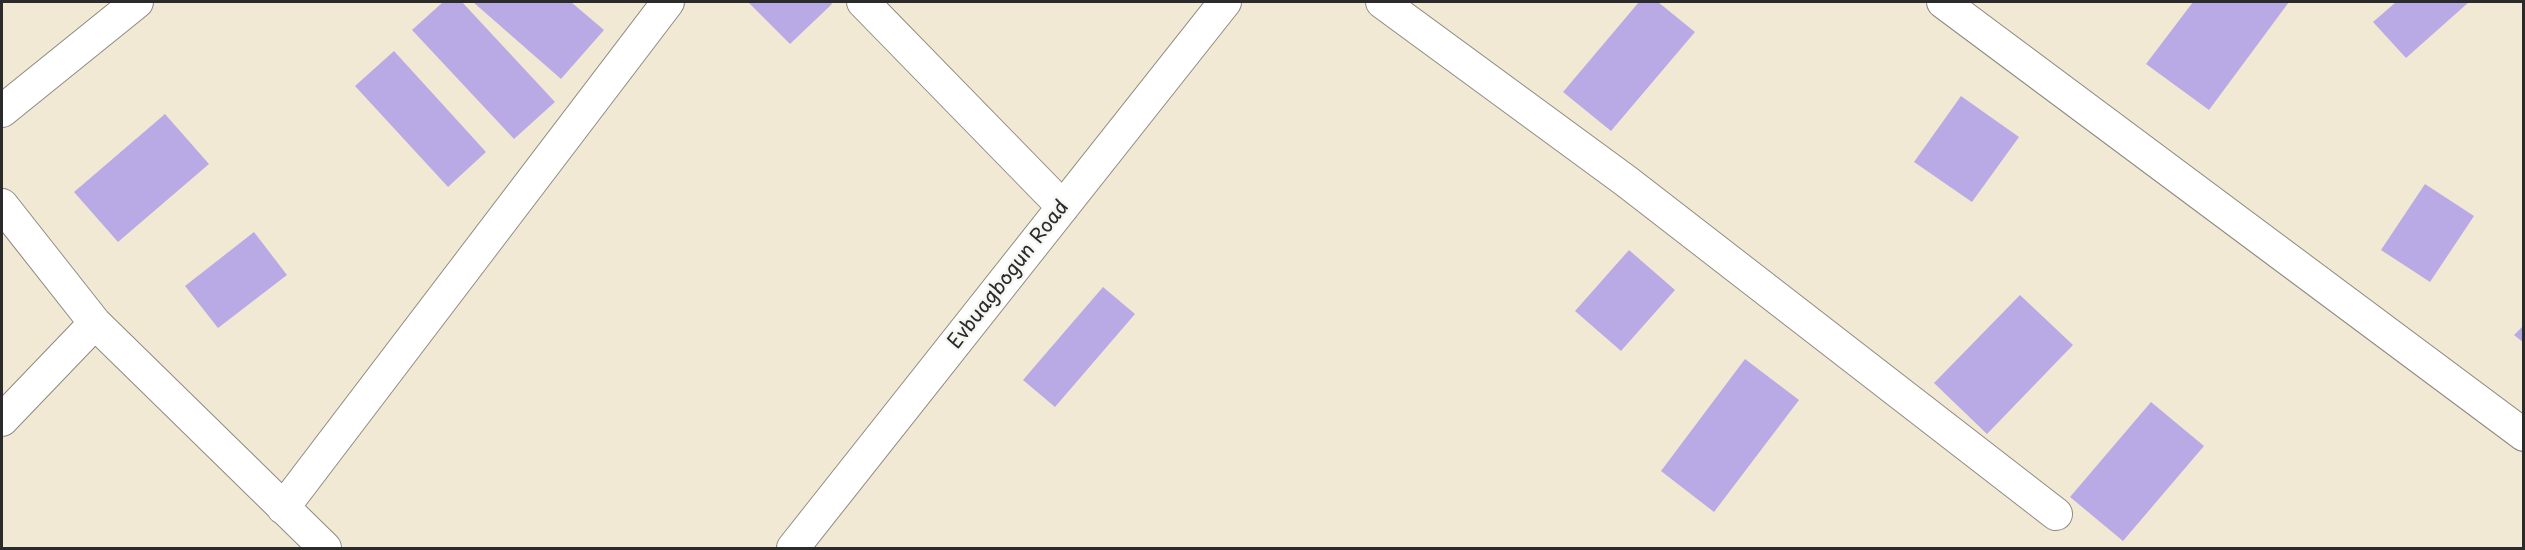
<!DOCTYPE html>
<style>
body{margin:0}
#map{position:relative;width:2525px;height:550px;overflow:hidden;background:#f2e9d5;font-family:"Playpen Sans",sans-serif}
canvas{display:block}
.frame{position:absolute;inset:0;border:3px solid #2b2b2b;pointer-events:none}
</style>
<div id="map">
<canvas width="2525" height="550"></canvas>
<div class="frame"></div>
</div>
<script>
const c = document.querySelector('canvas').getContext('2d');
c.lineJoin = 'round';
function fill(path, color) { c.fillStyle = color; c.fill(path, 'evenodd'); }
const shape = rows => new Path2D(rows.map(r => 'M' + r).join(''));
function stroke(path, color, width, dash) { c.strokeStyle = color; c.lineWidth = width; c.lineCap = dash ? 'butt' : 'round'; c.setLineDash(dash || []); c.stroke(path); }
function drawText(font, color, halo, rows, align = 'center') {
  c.font = font + ' "Playpen Sans",sans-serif'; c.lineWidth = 5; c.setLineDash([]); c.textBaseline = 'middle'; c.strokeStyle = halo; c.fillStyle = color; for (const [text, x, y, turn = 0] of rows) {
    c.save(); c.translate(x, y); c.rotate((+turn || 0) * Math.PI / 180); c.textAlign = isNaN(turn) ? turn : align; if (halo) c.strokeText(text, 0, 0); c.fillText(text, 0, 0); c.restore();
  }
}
fill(shape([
 [443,2,462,2,555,102,514,139,412,30],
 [473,2,571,2,604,30,561,79],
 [748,2,830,2,832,4,790,44],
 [1639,2,1658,2,1695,32,1611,131,1563,92],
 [2193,2,2289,2,2209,110,2146,64],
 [2396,2,2469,2,2406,58,2373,22],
 [394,51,486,152,448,187,355,86],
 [1961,96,2019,137,1972,202,1914,162],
 [165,114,209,164,118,242,74,192],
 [2425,184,2474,216,2430,282,2381,250],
 [254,232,287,275,218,328,185,286],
 [1629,250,1675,290,1621,351,1575,311],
 [1103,287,1135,314,1055,407,1023,380],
 [2020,295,2073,345,1987,434,1934,383],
 [2524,325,2524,343,2514,335],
 [1745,359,1799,400,1714,512,1661,471],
 [2151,402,2204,446,2123,541,2070,497]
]), '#b9aae6');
const street = shape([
 [863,2,1063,207],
 [1382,2,1626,181,2056,514],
 [1943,2,2524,435],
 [2,111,137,2],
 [2,205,95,323,325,548],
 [2,420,95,323],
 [283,508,668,2],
 [793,548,1225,2]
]);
stroke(street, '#8e8a80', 34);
stroke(street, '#fff', 32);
drawText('20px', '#2b2b2b', '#f6f6f2', [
 ["Evbuagbogun Road",1009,275,-52]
]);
</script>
